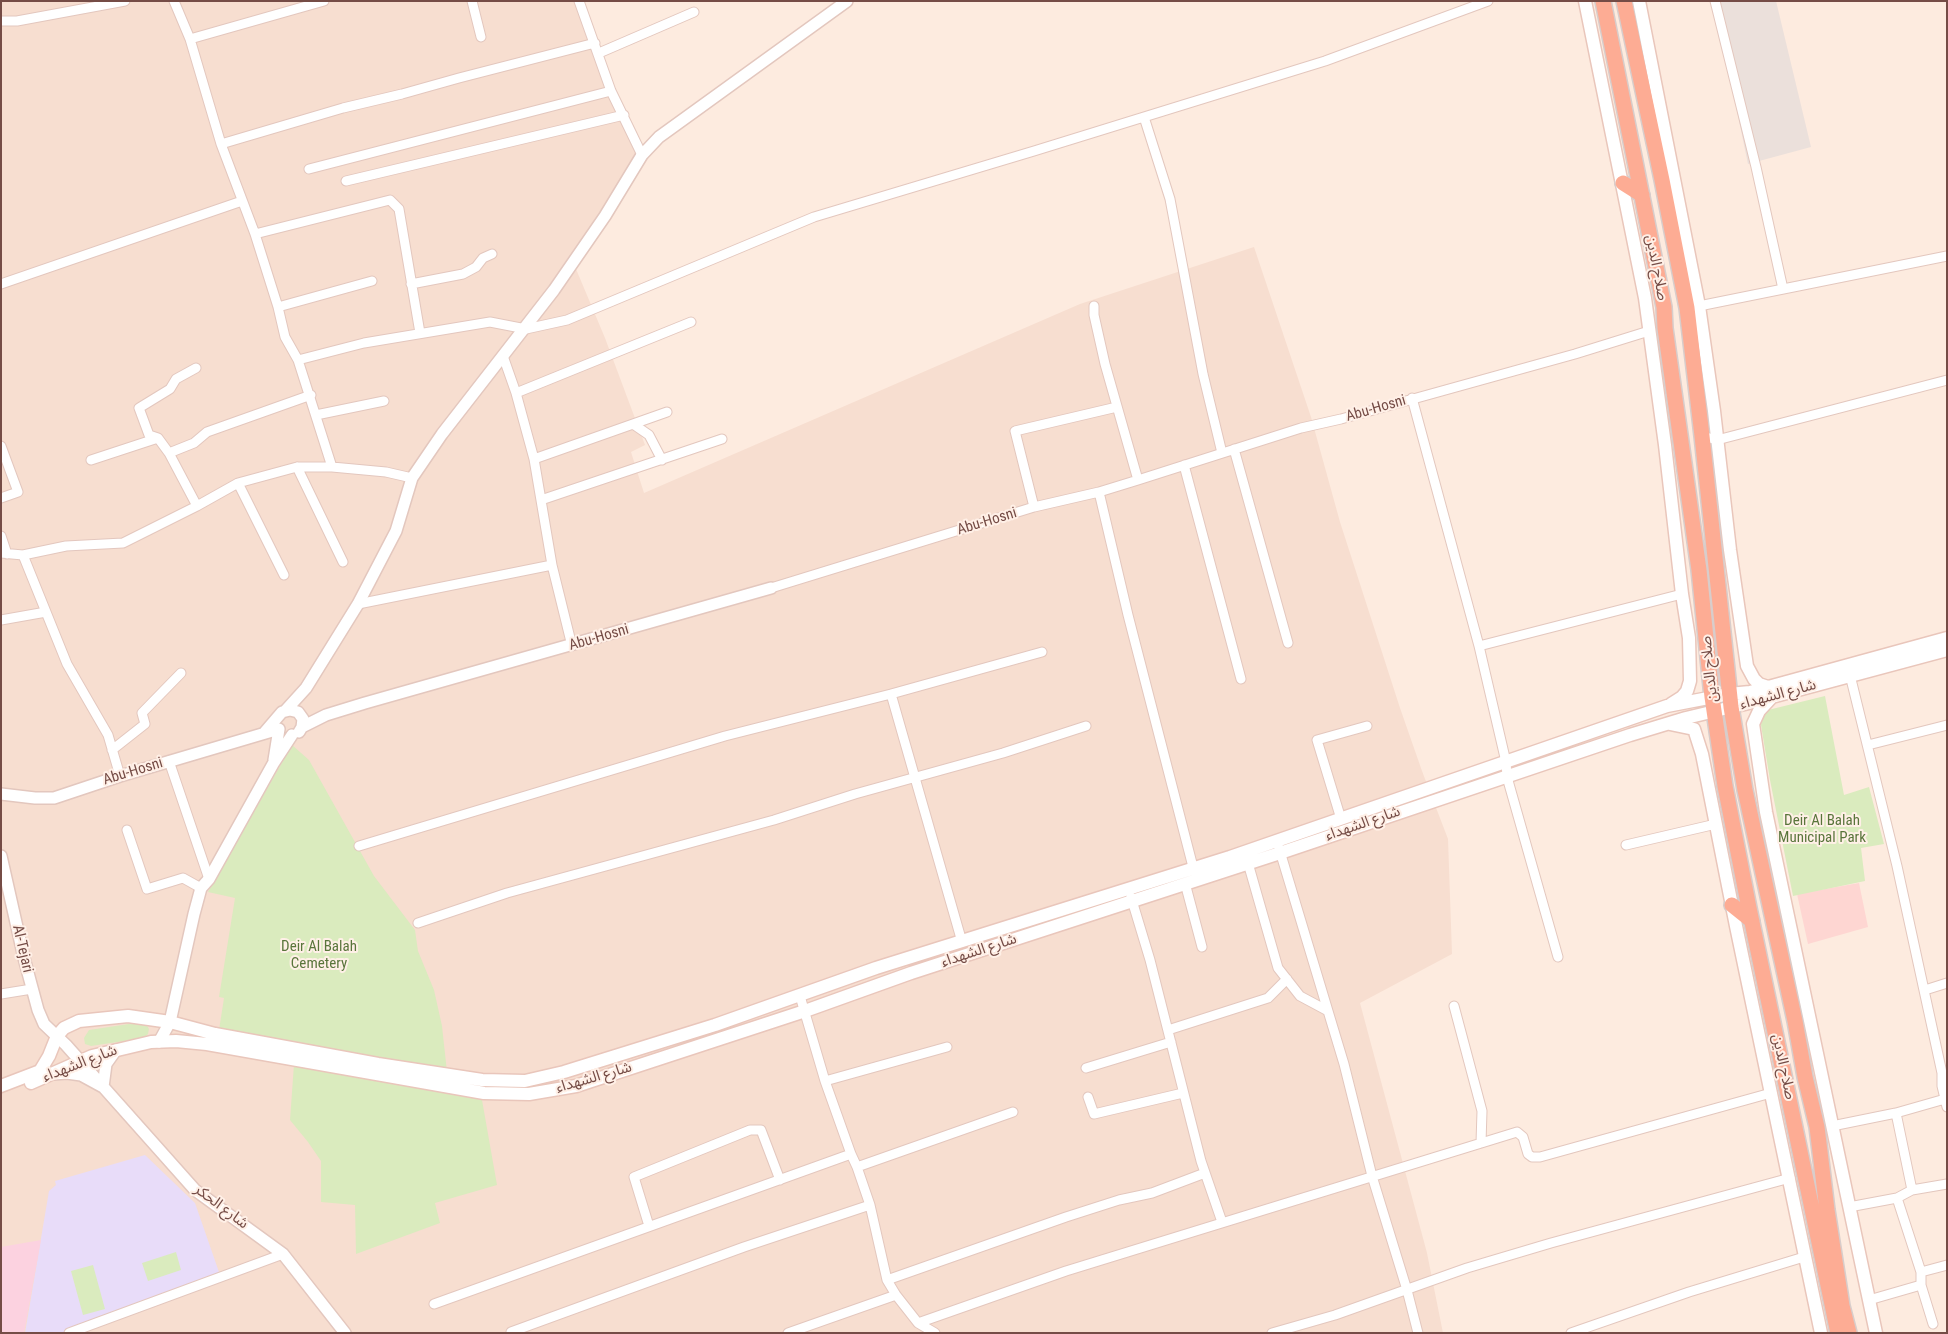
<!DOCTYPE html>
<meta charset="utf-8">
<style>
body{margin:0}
#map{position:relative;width:1948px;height:1334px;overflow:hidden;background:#fdebdf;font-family:"Roboto Condensed",sans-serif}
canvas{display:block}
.frame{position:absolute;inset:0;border:2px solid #754c46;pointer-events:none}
</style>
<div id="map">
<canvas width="1948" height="1334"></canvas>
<div class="frame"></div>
</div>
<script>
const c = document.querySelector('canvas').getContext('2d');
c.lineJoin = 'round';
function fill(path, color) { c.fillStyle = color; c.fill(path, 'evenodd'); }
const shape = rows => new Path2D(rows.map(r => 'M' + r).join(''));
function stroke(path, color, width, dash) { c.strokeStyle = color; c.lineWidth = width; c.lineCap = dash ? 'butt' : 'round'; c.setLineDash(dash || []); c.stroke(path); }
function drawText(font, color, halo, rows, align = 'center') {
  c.font = font + ' "Roboto Condensed","Noto Sans Arabic",sans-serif'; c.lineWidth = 4; c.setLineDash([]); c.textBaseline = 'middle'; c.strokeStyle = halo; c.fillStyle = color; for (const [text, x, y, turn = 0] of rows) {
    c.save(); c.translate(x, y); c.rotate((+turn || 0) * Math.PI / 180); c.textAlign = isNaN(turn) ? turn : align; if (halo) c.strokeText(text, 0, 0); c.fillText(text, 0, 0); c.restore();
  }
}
fill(shape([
 [1,1,583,1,639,155,576,269,605,338,645,445,631,452,644,493,1080,304,1254,247,1311,417,1340,522,1400,708,1422,771,1448,839,1452,954,1360,1003,1427,1253,1443,1333,1,1333]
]), '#f7ded0');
fill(shape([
 [1859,883,1868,927,1808,944,1797,894]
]), '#fed6d2');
fill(shape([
 [1714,1,1776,1,1811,147,1748,164]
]), '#ebe0db');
fill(shape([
 [145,1155,195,1203,220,1275,62,1333,25,1333,49,1191,56,1185,55,1181]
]), '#e8dcf9');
fill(shape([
 [41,1240,24,1333,1,1333,1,1247]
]), '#fcd2e0');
fill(shape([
 [1825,696,1844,795,1869,787,1884,844,1861,848,1865,881,1793,896,1770,780,1761,725,1762,718,1768,710],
 [292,745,309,760,374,876,415,930,418,951,434,990,442,1026,447,1072,219,1030,224,998,219,997,235,898,208,892],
 [142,1022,146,1024,149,1029,148,1034,144,1038,91,1046,85,1044,84,1038,89,1030],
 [294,1064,482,1100,497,1185,435,1203,440,1223,356,1254,355,1205,321,1202,321,1161,308,1142,290,1120],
 [176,1252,181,1270,148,1281,142,1263],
 [93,1265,105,1309,83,1315,71,1271]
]), '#daebbe');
const minor = shape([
 [174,1,190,39,221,144,255,234,278,307,285,337,298,360,332,467],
 [472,1,481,37],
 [579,1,611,91,642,155],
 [1715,1,1756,167,1783,289],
 [1,21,17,21,125,1],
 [190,39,324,1],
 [599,53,694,12],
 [1144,117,1170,199,1203,374,1222,453],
 [221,144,343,108,402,94,459,78,595,43],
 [309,169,611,91],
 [346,181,624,115],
 [255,234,390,200,399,209,420,333],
 [1,284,242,201],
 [411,284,463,274,476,267,483,258,492,254],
 [1094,306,1094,315,1105,364,1138,480],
 [278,307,372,281],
 [1694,307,1947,256],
 [503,356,516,393,534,459,552,565,572,646],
 [298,360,364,343,490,322,526,329,567,320,814,217,1034,151,1325,61,1488,1],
 [196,368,176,379,170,389,139,408,149,435,158,438,169,453,197,506],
 [516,393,691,322],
 [1412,398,1479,646,1506,762,1507,777,1558,957],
 [316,415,384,401],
 [633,424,649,435,662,460],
 [1702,436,1717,440,1947,380],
 [1,446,18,492,1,498],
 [1234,449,1288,643],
 [169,453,194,443,207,432,311,395],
 [534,459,667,412],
 [91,460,158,438],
 [1184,465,1241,679],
 [297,467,343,562],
 [238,483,284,575],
 [1099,492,1128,615,1193,867],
 [541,500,722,439],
 [1034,507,1015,431,1117,407],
 [1,536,7,554],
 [1,553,23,555,66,546,123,543,197,506,238,483,297,467,332,467,386,472,412,478],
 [23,555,67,664,108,735,120,776],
 [771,588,1034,507,1099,492,1138,480,1301,428,1341,419,1575,354,1649,331],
 [358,604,552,565],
 [1,620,46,612],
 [1479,646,1682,594],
 [1849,671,1897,866,1942,1073,1942,1086,1947,1107],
 [891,694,962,942],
 [1868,745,1947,725],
 [112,750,145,724,142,713,181,673],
 [169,761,209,879],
 [1341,819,1317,740,1367,726],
 [127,830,147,889,183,878,201,888],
 [1626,845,1716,824],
 [359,846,725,736,891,694,1042,652],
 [1279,848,1328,1011],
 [1248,863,1278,968,1300,996,1328,1011,1344,1064,1372,1176,1407,1290,1418,1333],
 [1185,883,1202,947],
 [1131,897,1150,960,1201,1161,1222,1222],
 [418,923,507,893,774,820,855,794,1003,753,1086,726],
 [1925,990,1947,983],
 [1,994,32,989],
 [800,996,825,1081,851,1154,857,1167,870,1205,887,1280,896,1295,918,1323,935,1333],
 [1454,1006,1482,1111,1481,1143],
 [1168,1030,1268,998,1287,979],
 [1086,1068,1171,1042],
 [825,1081,947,1047],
 [1088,1097,1094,1114,1183,1093],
 [1896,1113,1912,1190,1897,1198,1921,1272,1921,1285,1933,1324],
 [1832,1126,1896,1113,1945,1099],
 [857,1167,1013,1112],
 [1912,1190,1947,1184],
 [1849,1207,1897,1198],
 [649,1226,634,1177,750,1130,761,1130,780,1180],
 [1921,1272,1947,1265],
 [887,1280,1066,1217,1119,1200,1152,1193,1205,1173],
 [1869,1300,1921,1285],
 [434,1304,851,1154],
 [918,1323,1066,1271,1517,1132,1523,1137,1528,1154,1532,1157,1540,1157,1771,1093],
 [511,1332,744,1247,870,1205],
 [69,1333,283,1254],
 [788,1333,896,1295],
 [1272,1333,1335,1315,1467,1268,1551,1243,1790,1178],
 [1571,1333,1689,1292,1804,1257]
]);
const tertiary = shape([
 [286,710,306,688,358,604,396,531,412,478,442,434,554,290,605,216,642,155,659,137,847,1],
 [302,727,326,715,365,703,771,588],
 [264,733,282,712,290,710,298,712,303,719,302,727,299,732],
 [1,794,35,798,54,798,120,776,279,729,274,760],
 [1,856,24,958,38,1010,44,1024,66,1045,195,1190,283,1254,345,1333],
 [159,1042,170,1022,194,914,201,888,209,879,273,764,292,735],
 [54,1074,67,1073,81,1075,103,1087,106,1064,116,1050]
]);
const secondary = shape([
 [1585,1,1645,298,1665,445,1682,594,1689,638,1690,681,1687,691,1682,697,1671,704],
 [1639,1,1699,306,1714,411,1730,550,1747,666,1754,679,1759,684,1768,687],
 [1772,697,1759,711,1753,724,1766,812,1876,1333],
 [1670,724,1694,729,1702,754,1736,926,1821,1333],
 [31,1083,92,1056,151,1042,176,1041,207,1044,484,1093,529,1094,576,1086,805,1011,911,973,1280,853,1630,735,1686,718,1753,702,1947,650],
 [1,1086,40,1071,49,1056,57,1036,64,1028,79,1021,128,1016,170,1022,215,1034,378,1064,482,1080,525,1081,564,1072,715,1025,876,968,1230,857,1667,706,1729,694,1750,692,1947,638]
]);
const trunk = shape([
 [1603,1,1664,307,1665,328,1699,570,1712,697,1725,786,1749,908,1838,1333],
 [1624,1,1662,180,1687,308,1702,436,1731,707,1745,790,1795,1021,1805,1077,1817,1127,1827,1210,1842,1306,1849,1333],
 [1623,183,1642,195],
 [1732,905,1752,921]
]);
stroke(minor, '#e3c7be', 11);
stroke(tertiary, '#e3c7be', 14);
stroke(secondary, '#e9c6bb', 15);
stroke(trunk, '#d8cdcb', 18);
stroke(minor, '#fff', 9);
stroke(tertiary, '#fff', 11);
stroke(secondary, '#fff', 12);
stroke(trunk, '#fdac94', 15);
drawText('15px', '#754c46', '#fff0e7', [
 ["صلاح الدين",1656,268,79],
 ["Abu-Hosni",1376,409,-16],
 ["Abu-Hosni",987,522,-17],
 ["Abu-Hosni",599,638,-16],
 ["صلاح الدين",1710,669,-96],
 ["شارع الشهداء",1778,695,-15],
 ["Abu-Hosni",133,772,-17],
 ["شارع الشهداء",1363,824,-19],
 ["Al-Tejari",22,949,77],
 ["شارع الشهداء",979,951,-18],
 ["شارع الشهداء",80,1064,-21],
 ["صلاح الدين",1783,1067,78],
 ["شارع الشهداء",594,1078,-16],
 ["شارع الحكر",221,1207,37]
]);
drawText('15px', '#59753b', '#fff0e7', [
 ["Deir Al Balah",1822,821],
 ["Municipal Park",1822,838],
 ["Deir Al Balah",319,947],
 ["Cemetery",319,964]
]);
</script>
